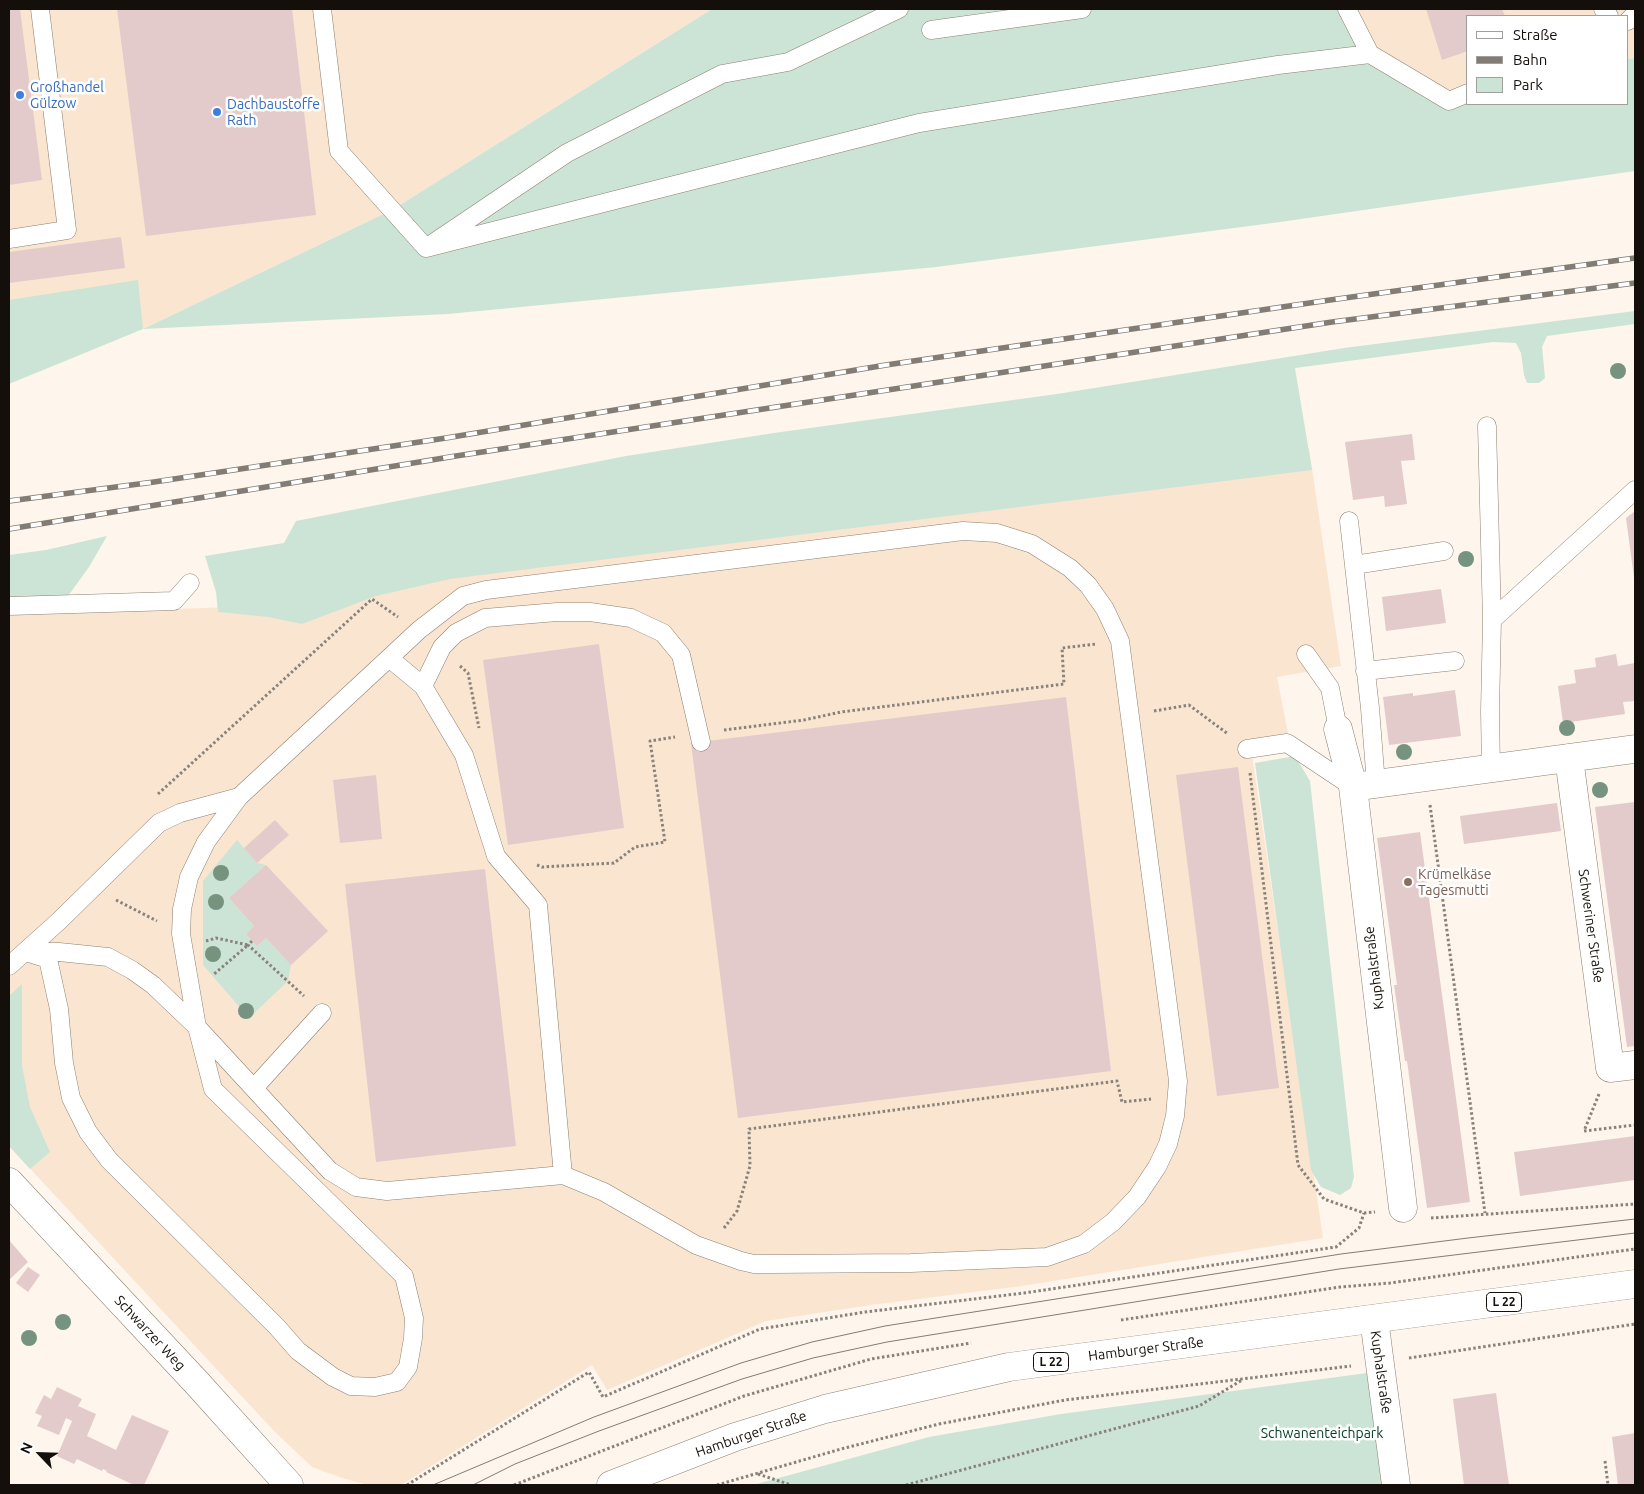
<!DOCTYPE html>
<meta charset="utf-8">
<style>
body{margin:0}
#map{position:relative;width:1644px;height:1494px;overflow:hidden;background:#fef5ec;font-family:Ubuntu,sans-serif}
canvas{display:block}
.frame{position:absolute;inset:0;border:10px solid #140f0a;pointer-events:none}
.legend{position:absolute;left:1466px;top:15px;width:162px;height:90px;box-sizing:border-box;background:#fff;border:1px solid #a19f9d;margin:0;padding:6px 9px;list-style:none;font-size:15px;color:#140f0a}
.legend li{display:flex;align-items:center;gap:10px;height:25px}
.legend b{width:25px;border:1px solid #a19f9d}
.north{position:absolute;left:15px;top:1429px;width:50px;height:50px;-webkit-text-stroke:4px #fff;paint-order:stroke;rotate:294deg;font-size:14px;font-weight:700;line-height:20px;text-align:center;color:#140f0a}
.north::after{content:'';display:block;margin:auto;width:18px;height:22px;background:#140f0a;clip-path:polygon(50% 0,100% 100%,50% 72%,0 100%)}
</style>
<div id="map">
<canvas width="1644" height="1494"></canvas>
<div class="frame"></div>
<ul class="legend">
<li><b style="height:6px;background:#fff"></b>Straße</li>
<li><b style="height:6px;background:#827c75"></b>Bahn</li>
<li><b style="height:14px;background:#cce4d5"></b>Park</li>
</ul>
<div class="north">N</div>
</div>
<script>
const c = document.querySelector('canvas').getContext('2d');
c.lineJoin = 'round';
function fill(path, color) { c.fillStyle = color; c.fill(path, 'evenodd'); }
const shape = rows => new Path2D(rows.map(r => 'M' + r).join(''));
function stroke(path, color, width, dash) { c.strokeStyle = color; c.lineWidth = width; c.lineCap = dash ? 'butt' : 'round'; c.setLineDash(dash || []); c.stroke(path); }
function drawText(font, color, halo, rows, align = 'center') {
  c.font = font + ' Ubuntu,sans-serif'; c.lineWidth = 5; c.setLineDash([]); c.textBaseline = 'middle'; c.strokeStyle = halo; c.fillStyle = color; for (const [text, x, y, turn = 0] of rows) {
    c.save(); c.translate(x, y); c.rotate((+turn || 0) * Math.PI / 180); c.textAlign = isNaN(turn) ? turn : align; if (halo) c.strokeText(text, 0, 0); c.fillText(text, 0, 0); c.restore();
  }
}
fill(shape([
 [9,9,712,9,392,210,143,329,9,341],
 [1347,9,1635,9,1635,58,1628,59,1628,16,1468,16,1468,97,1449,101,1370,54],
 [1309,448,1341,666,1277,677,1288,733,1250,741,1323,1238,1022,1286,871,1305,766,1321,607,1390,592,1365,401,1485,368,1485,342,1478,312,1467,274,1431,9,1146,9,614,298,605,550,548]
]), '#fae6d0');
fill(shape([
 [712,9,1347,9,1370,54,1449,101,1468,97,1468,104,1628,104,1628,59,1635,58,1635,171,1280,222,936,267,448,314,143,329,9,384,9,300,138,280,143,329,392,210],
 [1635,311,1635,324,1547,336,1542,347,1545,378,1539,383,1527,383,1524,375,1521,353,1516,343,1493,342,1295,368,1312,470,450,579,376,596,302,624,268,617,218,612,216,592,205,556,284,543,296,521,626,456,774,433,1057,394,1344,348],
 [107,536,89,567,68,596,9,599,9,555,46,550],
 [1295,756,1310,781,1354,1177,1351,1188,1340,1195,1321,1187,1311,1170,1255,763],
 [237,840,257,863,266,865,229,898,254,926,246,934,257,946,266,938,291,965,288,981,249,1018,203,965,203,881],
 [22,984,22,1065,30,1107,50,1152,30,1169,9,1146,9,996],
 [1367,1373,1382,1485,753,1485,929,1437,1061,1414]
]), '#cce4d5');
fill(shape([
 [9,9,20,9,42,180,9,185],
 [117,9,292,9,316,215,146,236],
 [1426,9,1502,9,1505,16,1468,16,1468,51,1442,60],
 [121,237,125,268,9,283,9,252],
 [1412,434,1415,460,1401,461,1407,504,1385,507,1384,496,1353,500,1345,442],
 [1635,511,1635,578,1634,578,1626,518],
 [1441,589,1446,623,1386,631,1382,597],
 [599,644,624,828,508,845,483,660],
 [1616,654,1618,666,1635,663,1635,701,1623,702,1625,714,1563,723,1558,686,1576,683,1574,670,1596,667,1595,658],
 [1455,690,1461,736,1389,745,1383,697,1413,693,1413,696],
 [1066,697,1111,1071,738,1118,691,743],
 [1238,767,1279,1088,1217,1096,1176,775],
 [376,775,382,839,340,843,333,780],
 [1635,802,1635,1046,1627,1047,1595,807],
 [1557,803,1561,831,1464,844,1460,816],
 [275,820,289,835,257,863,244,848],
 [1420,832,1470,1202,1427,1208,1407,1061,1405,1061,1394,985,1397,985,1377,838],
 [266,865,328,931,291,965,266,938,257,946,246,934,254,926,229,898],
 [485,869,516,1146,376,1162,345,884],
 [1635,1136,1635,1180,1520,1196,1514,1152],
 [9,1240,28,1262,9,1280],
 [28,1267,40,1275,28,1292,16,1283],
 [57,1387,82,1399,78,1406,96,1414,87,1436,116,1450,132,1415,169,1431,144,1485,134,1485,106,1472,107,1471,103,1469,102,1471,77,1459,74,1464,57,1456,72,1421,66,1418,59,1435,37,1426,42,1416,35,1413,44,1395,51,1399],
 [1496,1393,1509,1485,1464,1485,1453,1399],
 [1635,1433,1635,1485,1618,1485,1612,1437]
]), '#e3cbcb');
const service = shape([
 [322,9,339,151,426,248,567,153,722,74,788,62,899,9],
 [1347,9,1370,54,1449,101,1468,93],
 [1603,9,1609,16],
 [1628,21,1635,14],
 [931,30,1082,9],
 [9,239,67,230,40,9],
 [426,248,919,123,1278,65,1370,54],
 [1487,426,1492,620],
 [1349,521,1370,708,1376,784],
 [1354,565,1444,551],
 [9,606,174,601,190,583],
 [1306,654,1330,688,1338,729],
 [1365,671,1455,661],
 [423,686,442,647,456,633,485,618,557,612,590,612,631,618,663,633,681,655,701,742],
 [1247,749,1287,743,1353,787],
 [1491,769,1490,711,1492,620,1635,490],
 [25,952,59,952,108,957,132,970,153,985,197,1027,330,1171,356,1187,387,1191,563,1175,604,1192,696,1245,741,1261,754,1264,770,1264,911,1263,1047,1257,1084,1244,1113,1222,1137,1197,1157,1167,1168,1144,1175,1116,1178,1081,1120,641,1105,609,1088,585,1070,568,1032,544,997,533,963,531,486,590,463,596,419,630,389,658],
 [29,953,48,959,59,1009,64,1063,71,1098,88,1132,109,1160,277,1327,298,1351,333,1377,351,1386,375,1387,397,1382,408,1367,413,1338,414,1318,404,1276,213,1089,197,1027,181,934,182,909,189,877,206,842,239,797,389,658,423,686,464,755,496,856,538,905,563,1175],
 [9,966,59,921,159,823,180,813,239,797],
 [254,1088,322,1013]
]);
const minor = shape([
 [1338,729,1353,787,1403,1208],
 [1569,758,1610,1068,1635,1065],
 [1353,787,1635,749],
 [1374,1319,1396,1485]
]);
const tertiary = shape([
 [9,1182,197,1383,289,1485]
]);
const primary = shape([
 [611,1485,735,1437,825,1409,1009,1367,1635,1284]
]);
stroke(service, '#8d8072', 19);
stroke(minor, '#8d8072', 29);
stroke(tertiary, '#8d8072', 29);
stroke(primary, '#8d8072', 29);
stroke(shape([
 [460,666,468,673,479,728],
 [1154,711,1189,705,1228,734],
 [724,730,804,720,841,712,1064,684,1062,648,1096,644],
 [1250,773,1298,1165,1324,1199,1364,1213,1375,1212],
 [158,794,372,599,398,617],
 [1430,805,1485,1213],
 [537,865,542,867,614,863,635,847,665,842,650,741,675,737],
 [116,900,157,921],
 [206,941,216,938,248,945,213,975],
 [252,941,248,945,304,996],
 [1599,1094,1584,1131,1635,1125],
 [1431,1218,1635,1204],
 [724,1228,737,1211,750,1166,749,1129,1117,1081,1122,1102,1151,1099],
 [1121,1320,1340,1287,1390,1283,1635,1249],
 [1409,1358,1635,1324],
 [1605,1461,1608,1485],
 [758,1474,791,1485],
 [407,1485,589,1372,603,1397,760,1329,865,1312,1024,1293,1336,1247,1359,1228,1364,1213],
 [514,1485,744,1396,871,1359,971,1343],
 [717,1485,841,1449,939,1424,1065,1400,1351,1366],
 [906,1485,1199,1406,1242,1380]
]), '#89827b', 3, [2.5, 2.5]);
stroke(service, '#fff', 18);
stroke(minor, '#fff', 28);
stroke(tertiary, '#fff', 28);
stroke(primary, '#fff', 28);
stroke(shape([
 [433,1485,594,1417,741,1363,812,1342,885,1326,1341,1254,1468,1238,1635,1219],
 [473,1485,515,1464,599,1431,742,1379,813,1358,887,1342,1339,1269,1635,1233]
]), '#827c75', 1);
const rail = shape([
 [9,501,154,482,446,438,886,365,1330,300,1635,258],
 [9,529,456,456,1332,322,1635,283]
]);
stroke(rail, '#827c75', 5.5);
stroke(rail, '#fff', 4, [11]);
c.fillStyle = '#769380';
for (const [x, y] of [
 [1618,371],
 [1466,559],
 [1567,728],
 [1404,752],
 [1600,790],
 [221,873],
 [216,902],
 [213,954],
 [246,1011],
 [63,1322],
 [29,1338]
]) { c.beginPath(); c.arc(x, y, 8, 0, 2 * Math.PI); c.fill(); }
for (const [x, y, r, color] of [
 [20,95,5,"#3f7fe0"],
 [217,112,5,"#3f7fe0"],
 [1408,882,5,"#8d6e63"]
]) { const dot = new Path2D(); dot.arc(x, y, r, 0, 2 * Math.PI); c.fillStyle = color; c.fill(dot); stroke(dot, '#fff', 2); }
for (const [x, y, w] of [
 [1504,1302,35],
 [1051,1362,35]
]) { const box = new Path2D(); box.roundRect(x - w / 2, y - 9.5, w, 19, 4); c.fillStyle = '#fff'; c.fill(box); stroke(box, '#140f0a', 1); }
drawText('bold 12px', '#140f0a', null, [
 ["L 22",1504,1302],
 ["L 22",1051,1362]
]);
drawText('14px', '#366cbe', '#fff', [
 ["Großhandel",30,87],
 ["Gülzow",30,103],
 ["Dachbaustoffe",227,104],
 ["Rath",227,120]
], 'left');
drawText('14px', '#785e54', '#fff', [
 ["Krümelkäse",1418,874],
 ["Tagesmutti",1418,890]
], 'left');
drawText('14px', '#140f0a', '#fff', [
 ["Schweriner Straße",1591,926,82],
 ["Kuphalstraße",1374,968,-97],
 ["Schwarzer Weg",150,1333,47],
 ["Hamburger Straße",1146,1349,-7],
 ["Kuphalstraße",1381,1372,82],
 ["Hamburger Straße",751,1434,-19]
]);
drawText('14px', '#074228', '#fff', [
 ["Schwanenteichpark",1322,1433]
]);
</script>
